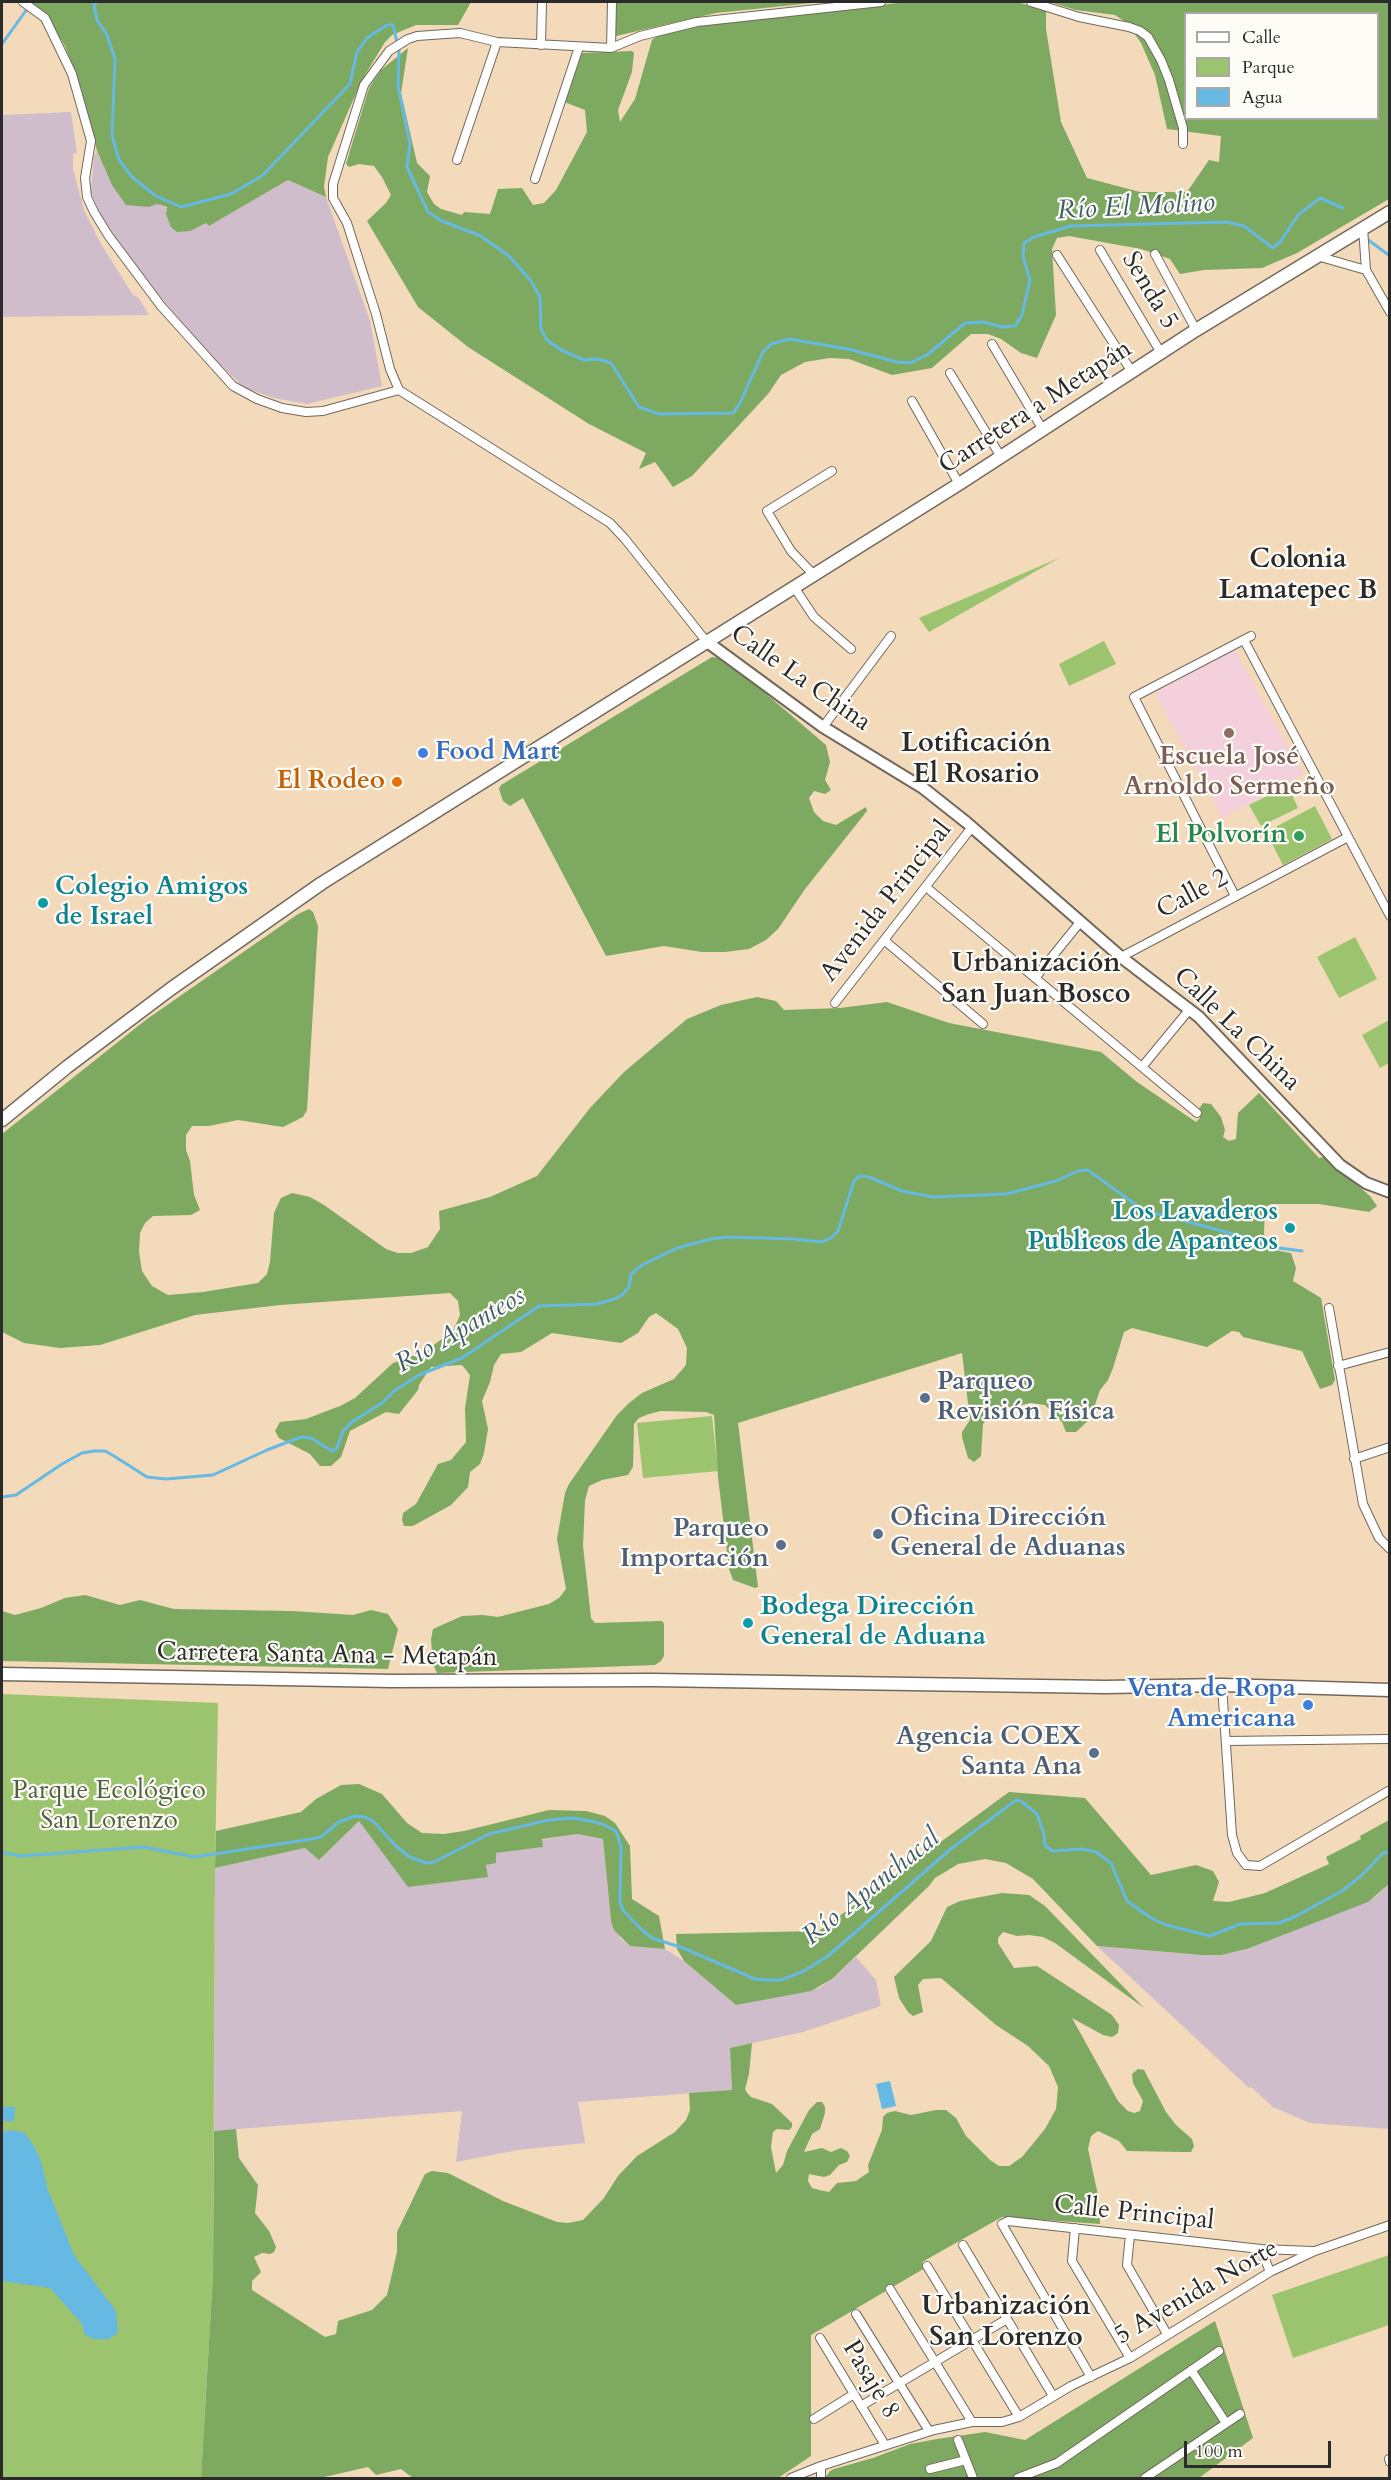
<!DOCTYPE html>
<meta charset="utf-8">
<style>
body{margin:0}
#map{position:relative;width:1391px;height:2480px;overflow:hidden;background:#f3dabb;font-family:Cardo,serif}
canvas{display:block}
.frame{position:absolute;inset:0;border:3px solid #2b2b2b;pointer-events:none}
.legend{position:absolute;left:1184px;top:12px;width:195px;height:108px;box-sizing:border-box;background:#fdfcf7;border:2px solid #a9a8a5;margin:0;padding:8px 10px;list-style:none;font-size:18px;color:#2b2b2b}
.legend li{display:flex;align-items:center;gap:12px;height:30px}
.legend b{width:30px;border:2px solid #a9a8a5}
.scale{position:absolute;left:1184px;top:2441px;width:147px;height:27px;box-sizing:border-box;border:3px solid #2b2b2b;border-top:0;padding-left:8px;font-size:18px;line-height:21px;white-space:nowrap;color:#2b2b2b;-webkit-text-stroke:4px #fdfcf7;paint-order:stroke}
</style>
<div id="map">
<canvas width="1391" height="2480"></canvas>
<div class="frame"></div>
<ul class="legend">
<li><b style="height:8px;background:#fff"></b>Calle</li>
<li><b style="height:16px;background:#9cc36e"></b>Parque</li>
<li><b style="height:16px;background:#66b9e2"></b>Agua</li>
</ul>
<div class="scale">100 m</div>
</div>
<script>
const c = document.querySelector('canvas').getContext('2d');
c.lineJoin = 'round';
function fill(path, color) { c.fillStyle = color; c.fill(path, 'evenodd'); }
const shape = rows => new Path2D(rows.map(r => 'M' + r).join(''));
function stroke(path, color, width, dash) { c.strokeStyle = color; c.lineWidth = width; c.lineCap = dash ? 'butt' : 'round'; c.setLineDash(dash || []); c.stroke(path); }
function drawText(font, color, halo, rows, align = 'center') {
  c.font = font + ' Cardo,serif'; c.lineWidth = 4.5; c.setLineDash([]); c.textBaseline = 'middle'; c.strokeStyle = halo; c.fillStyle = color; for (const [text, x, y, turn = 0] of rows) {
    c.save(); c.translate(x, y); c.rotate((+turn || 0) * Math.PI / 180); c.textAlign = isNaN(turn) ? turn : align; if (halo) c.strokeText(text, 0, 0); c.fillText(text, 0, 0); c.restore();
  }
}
fill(shape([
 [1234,649,1303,774,1223,818,1155,693]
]), '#f4cfdc');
fill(shape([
 [71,112,77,153,73,154,73,169,84,210,101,244,133,295,138,297,149,315,2,317,2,115],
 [97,151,112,185,167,208,166,211,206,222,209,226,288,180,326,197,370,321,382,386,307,404,274,398,245,388,214,359,145,279,123,250,99,211,91,192,94,156],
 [359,1821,488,1877,486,1864,496,1853,542,1847,541,1840,578,1834,603,1839,611,1921,621,1939,630,1946,665,1949,684,1961,736,2005,819,1988,832,1979,856,1957,876,1980,881,2006,803,2032,730,2048,732,2090,578,2102,585,2143,518,2150,456,2162,462,2111,214,2131,215,1868,305,1848,319,1860],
 [1389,1884,1389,2129,1310,2123,1273,2107,1251,2087,1249,2088,1097,1946,1202,1955,1231,1953,1247,1949,1375,1897]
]), '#d0bdcc');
fill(shape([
 [1059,558,929,632,919,618],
 [1104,641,1116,664,1069,686,1059,664],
 [1288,786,1298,808,1261,826,1249,805],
 [1315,806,1332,839,1283,865,1266,832],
 [1355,937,1377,979,1339,998,1317,957],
 [1389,1020,1389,1063,1380,1068,1362,1035],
 [712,1416,718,1471,643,1478,637,1423],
 [2,1694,218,1703,215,1868,213,2275,201,2478,2,2478],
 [1389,2255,1389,2325,1293,2358,1272,2295]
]), '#9cc36e');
fill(shape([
 [27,2,471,2,458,25,416,25,392,35,385,42,362,80,328,157,324,187,326,197,288,180,209,226,206,223,190,231,177,232,171,227,166,214,167,207,157,204,149,207,126,205,112,185,97,151,81,88,65,46,54,28],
 [615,2,822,2,716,13,616,36],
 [906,2,1017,2,1046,10,1046,29,1061,122,1087,178,1140,192,1187,192,1209,160,1219,162,1221,136,1167,129,1155,75,1141,43,1127,23,1115,15,1076,10,1050,2,1389,2,1389,199,1297,253,1262,268,1204,270,1180,274,1170,259,1141,249,1069,236,1057,238,1052,249,1056,315,1037,358,1021,353,1001,339,988,334,971,334,932,368,892,375,849,359,830,358,805,362,781,375,768,394,692,476,673,487,655,462,639,469,646,453,589,424,468,347,418,307,367,221,386,203,391,195,382,177,374,166,359,164,349,167,346,164,369,88,381,70,408,48,401,93,417,163,430,176,427,192,434,204,441,209,462,215,464,212,490,214,498,189,522,188,533,205,544,203,556,190,587,132,585,110,564,102,582,53,632,51,634,53,632,72,618,110,620,122,635,99,652,40,659,35,711,23,788,16],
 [1186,14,1378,14,1378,118,1186,118],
 [712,657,718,658,764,692,826,745,830,762,825,780,831,790,825,794,814,791,809,798,814,812,823,821,836,825,866,807,867,811,805,889,778,929,766,940,749,949,725,952,702,952,664,946,606,956,523,798,510,806,503,801,499,789,501,785],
 [309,909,313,912,318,926,307,1110,303,1117,283,1127,238,1120,209,1126,192,1126,186,1135,186,1150,190,1161,194,1195,200,1210,191,1215,153,1216,145,1223,140,1233,139,1252,142,1271,152,1286,168,1295,203,1292,258,1283,267,1274,270,1262,274,1213,281,1198,292,1193,310,1197,324,1205,386,1249,398,1253,411,1253,428,1247,440,1229,439,1211,490,1197,537,1176,590,1108,624,1072,687,1019,721,1005,757,997,776,1001,784,1010,840,1008,887,1002,949,1023,1101,1052,1137,1082,1196,1122,1200,1118,1199,1109,1203,1103,1211,1104,1221,1117,1225,1130,1223,1137,1229,1141,1236,1139,1238,1113,1259,1093,1319,1158,1324,1157,1370,1196,1377,1206,1369,1212,1319,1204,1271,1204,1265,1207,1264,1234,1274,1250,1291,1253,1296,1268,1293,1281,1321,1298,1335,1380,1332,1385,1320,1389,1302,1351,1243,1337,1239,1332,1232,1331,1207,1347,1132,1328,1124,1332,1113,1368,1108,1380,1100,1390,1090,1419,1076,1432,1066,1432,1062,1422,1045,1405,1031,1403,993,1411,983,1424,981,1456,974,1462,968,1458,962,1437,962,1432,970,1420,962,1353,738,1423,758,1587,755,1588,733,1580,729,1569,718,1477,714,1415,706,1412,661,1411,649,1414,639,1418,634,1424,633,1467,628,1475,602,1480,589,1486,585,1500,583,1546,591,1618,595,1623,662,1621,664,1624,664,1656,661,1661,655,1665,437,1673,433,1664,431,1639,433,1629,462,1616,483,1615,498,1617,549,1604,559,1598,566,1589,557,1539,565,1493,569,1484,617,1415,629,1403,642,1393,674,1379,686,1365,687,1348,678,1329,656,1313,649,1317,638,1333,621,1343,552,1333,521,1352,501,1354,494,1365,490,1382,482,1401,488,1429,484,1453,480,1464,470,1472,468,1487,451,1505,413,1526,404,1526,402,1520,403,1513,416,1504,438,1464,451,1460,466,1442,465,1408,470,1375,462,1365,431,1367,419,1385,418,1390,399,1414,386,1412,350,1431,341,1457,331,1466,320,1466,310,1454,279,1438,275,1431,280,1422,306,1419,340,1406,355,1398,393,1363,424,1352,453,1331,460,1315,458,1301,450,1293,280,1305,195,1315,100,1345,60,1348,24,1343,2,1332,2,1134,147,1019,298,914],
 [85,1595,120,1605,140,1600,174,1609,292,1611,353,1615,371,1610,388,1614,398,1629,388,1669,2,1661,2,1611,15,1615,41,1608,65,1598],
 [359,1784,382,1794,407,1823,422,1833,444,1834,464,1831,549,1810,586,1811,605,1816,615,1823,630,1846,632,1899,659,1916,665,1949,630,1946,614,1930,611,1921,603,1839,578,1834,542,1839,543,1847,496,1853,496,1863,486,1865,488,1877,408,1887,359,1821,319,1860,305,1848,215,1868,216,1831,301,1812,316,1799,341,1785],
 [1009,1792,1085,1798,1151,1875,1196,1865,1213,1871,1219,1882,1213,1901,1229,1902,1265,1893,1329,1864,1326,1857,1361,1839,1360,1836,1389,1820,1389,1884,1368,1902,1247,1949,1221,1955,1202,1955,1097,1946,1033,1879,1006,1863,985,1859,958,1864,935,1878,929,1886,832,1979,811,1991,736,2005,684,1961,677,1949,676,1934,819,1931],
 [1002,1893,1029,1895,1045,1906,1144,2008,1055,1943,1043,1937,1029,1935,1017,1936,1003,1932,998,1938,998,1943,1014,1968,1037,1966,1112,2015,1119,2025,1118,2033,1112,2037,1103,2035,1072,2018,1118,2101,1128,2111,1134,2113,1140,2111,1143,2101,1133,2083,1132,2074,1138,2069,1144,2070,1166,2112,1176,2125,1192,2139,1194,2146,1191,2152,1185,2152,1127,2151,1119,2141,1098,2131,1091,2136,1088,2149,1098,2195,1100,2224,1002,2217,922,2262,925,2268,811,2335,811,2456,778,2478,413,2478,401,2469,376,2475,368,2467,320,2478,201,2478,213,2275,214,2131,236,2129,239,2158,258,2185,255,2213,269,2231,276,2247,274,2252,270,2254,262,2253,254,2257,261,2272,252,2281,252,2290,325,2337,336,2334,338,2321,372,2310,387,2295,397,2252,397,2232,425,2174,432,2171,448,2173,503,2201,557,2222,568,2223,583,2220,604,2198,618,2176,637,2156,675,2132,686,2120,690,2110,689,2093,732,2090,730,2048,752,2043,749,2074,745,2089,747,2093,751,2097,772,2104,792,2123,792,2127,789,2130,777,2129,773,2132,771,2147,776,2173,783,2165,787,2151,809,2110,817,2102,822,2102,825,2107,825,2113,820,2129,812,2134,804,2152,822,2148,831,2152,841,2148,847,2151,850,2156,847,2162,839,2165,830,2175,824,2177,809,2174,808,2181,812,2188,819,2190,829,2192,837,2183,856,2181,869,2172,868,2165,882,2130,883,2117,887,2113,895,2111,911,2115,936,2110,946,2110,956,2118,966,2136,990,2160,999,2166,1009,2166,1022,2157,1045,2129,1056,2109,1058,2087,1049,2066,1028,2046,996,2025,941,1978,923,1979,918,1985,923,2012,913,2016,908,2012,899,1998,894,1977,931,1941,947,1907,960,1901],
 [1215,2321,1253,2438,1199,2478,825,2478,830,2471,834,2469,873,2458,910,2444,937,2439,985,2432,1025,2440]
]), '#7da961');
fill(shape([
 [890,2081,896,2106,882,2109,876,2084],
 [2,2107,15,2107,14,2121,2,2121],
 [11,2130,25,2133,34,2146,41,2161,47,2187,74,2255,116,2311,118,2333,109,2339,94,2339,85,2335,82,2324,50,2288,2,2281,2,2132]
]), '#66b9e2');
stroke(shape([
 [96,2,94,5,97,20,107,35,115,59,112,135,119,160,133,178,156,196,181,207,231,194,262,176,350,84,357,52,367,38,387,25,393,25,399,51,398,86,410,144,407,167,428,212,442,221,481,236,510,257,531,281,540,297,541,329,547,340,561,350,584,360,598,359,611,363,639,407,659,414,733,413,739,405,763,352,771,344,789,339,848,349,897,362,910,363,927,355,965,323,983,322,1002,327,1015,326,1022,315,1030,280,1023,256,1024,243,1034,237,1071,226,1227,222,1244,226,1273,248,1281,241,1298,215,1320,198,1343,208],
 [2,44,32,2],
 [1367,239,1390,256],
 [2,1497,16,1495,62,1464,82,1453,94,1451,105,1451,114,1456,147,1477,166,1479,213,1475,267,1450,301,1437,311,1438,332,1451,337,1448,343,1431,352,1422,382,1403,394,1391,419,1375,462,1358,539,1306,597,1304,617,1298,623,1294,629,1287,631,1274,642,1265,677,1248,711,1239,728,1237,794,1239,822,1242,831,1238,838,1231,854,1181,859,1176,869,1177,902,1191,933,1197,1006,1194,1056,1181,1078,1171,1088,1170,1143,1210,1260,1241,1272,1247,1302,1251],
 [2,1852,20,1856,143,1847,195,1857,312,1839,321,1837,339,1822,355,1816,365,1817,373,1821,397,1847,410,1857,426,1863,434,1862,489,1834,549,1820,573,1818,590,1821,602,1824,616,1831,621,1846,620,1902,623,1910,642,1930,652,1938,683,1948,755,1979,766,1980,781,1980,804,1971,828,1956,952,1848,1016,1800,1021,1801,1037,1814,1044,1834,1045,1845,1052,1851,1082,1849,1096,1852,1111,1863,1127,1901,1151,1918,1166,1925,1210,1936,1240,1924,1279,1923,1294,1917,1342,1891,1362,1875,1383,1853,1390,1852]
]), '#66b9e2', 3);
const minor = shape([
 [23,2,45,18,72,74,91,141,85,178,87,197,94,212,108,235,161,306,233,386,257,399,282,408,306,412,323,411,399,390],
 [1031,2,1079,17,1129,27,1140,31,1148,37,1161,60,1169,80,1183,128,1183,144],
 [541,45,542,2],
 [611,48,612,2],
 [457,160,497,42],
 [535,179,579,47],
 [1363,228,1366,270,1390,312],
 [1100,250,1161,353],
 [1155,254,1196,330],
 [1057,255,1132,372],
 [1317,256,1366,270],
 [992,344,1043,430],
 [950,373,1001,457],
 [912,401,959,484],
 [814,575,791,551,767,511,832,471],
 [794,587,814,617,851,649],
 [1244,640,1390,916],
 [706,641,625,539,610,523,399,390,390,369,376,314,347,223,333,198,333,184,364,85,389,51,408,39,417,36,460,33,497,42,611,48,640,36,697,22,881,2],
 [823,727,891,636],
 [926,887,1197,1113],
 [1235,896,1134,697,1251,636],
 [884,940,983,1024],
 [1121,957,1348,837],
 [1035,978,1081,921],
 [835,1003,972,827],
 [1142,1067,1189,1010],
 [1329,1308,1363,1504,1379,1538,1390,1549],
 [1338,1366,1390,1352],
 [1354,1459,1390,1447],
 [1222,1685,1232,1835,1237,1853,1246,1865,1260,1866,1390,1790],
 [1226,1741,1390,1739],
 [1075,2228,1072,2261,1130,2358],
 [1130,2235,1127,2265,1167,2334],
 [963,2245,1053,2396],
 [1261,2249,1313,2251],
 [927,2266,1019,2417],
 [890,2289,972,2422],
 [856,2314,929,2431],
 [820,2338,885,2445],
 [1191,2370,1226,2423],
 [1091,2377,1002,2224,1008,2221,1261,2249,1270,2272],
 [861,2406,1007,2319],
 [814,2419,854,2394],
 [958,2440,973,2478],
 [1389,2459,1390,2462],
 [930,2469,966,2460],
 [791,2478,821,2466,934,2430,972,2422,1002,2422,1019,2417,1071,2386,1130,2358,1270,2272,1315,2251,1390,2225],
 [821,2478,821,2466],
 [1018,2478,1057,2463,1219,2351],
 [1145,2478,1240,2414]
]);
const secondary = shape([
 [706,641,823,727,923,788,966,822,1121,957,1199,1017,1340,1165,1366,1183,1390,1192]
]);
const primary = shape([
 [2,1120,67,1067,172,988,322,883,959,484,1196,330,1390,212],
 [2,1674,392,1681,653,1680,1105,1687,1222,1685,1390,1690]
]);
stroke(minor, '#71685d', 10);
stroke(secondary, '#71685d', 14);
stroke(primary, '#71685d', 15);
stroke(minor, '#fff', 8);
stroke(secondary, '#fff', 10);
stroke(primary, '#fff', 12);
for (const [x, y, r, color] of [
 [1229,733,6,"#8d6e63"],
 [423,753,6,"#3f7fe0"],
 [397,782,6,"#e8710a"],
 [1299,836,6,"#2e9e5b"],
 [43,903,6,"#0f9aa8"],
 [1290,1228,6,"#0f9aa8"],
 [925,1398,6,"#5c6f8a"],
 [878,1534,6,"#5c6f8a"],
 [781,1545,6,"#5c6f8a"],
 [748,1623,6,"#0f9aa8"],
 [1308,1705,6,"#3f7fe0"],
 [1094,1753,6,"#5c6f8a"]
]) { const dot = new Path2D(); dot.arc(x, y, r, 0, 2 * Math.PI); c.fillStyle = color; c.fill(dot); stroke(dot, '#fdfcf7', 2); }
drawText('26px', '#2b2b2b', '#fdfcf7', [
 ["Senda 5",1149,291,59],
 ["Carretera a Metapán",1036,408,-33],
 ["Calle La China",800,679,35],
 ["Calle 2",1193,895,-28],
 ["Avenida Principal",887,902,-52],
 ["Calle La China",1236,1030,44],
 ["Carretera Santa Ana - Metapán",327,1656,1],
 ["Calle Principal",1134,2214,6],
 ["5 Avenida Norte",1197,2293,-30],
 ["Pasaje 8",870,2380,59]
]);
drawText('bold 26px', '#366cbe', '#fdfcf7', [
 ["Food Mart",435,753],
 ["Venta de Ropa",1296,1690,"right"],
 ["Americana",1296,1720,"right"]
], 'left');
drawText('bold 26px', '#785e54', '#fdfcf7', [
 ["Escuela José",1229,758],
 ["Arnoldo Sermeño",1229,788]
]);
drawText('bold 26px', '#c56008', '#fdfcf7', [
 ["El Rodeo",385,782]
], 'right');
drawText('bold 26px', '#27864d', '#fdfcf7', [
 ["El Polvorín",1287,836]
], 'right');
drawText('bold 26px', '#0d838f', '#fdfcf7', [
 ["Colegio Amigos",55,888],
 ["de Israel",55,918],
 ["Los Lavaderos",1278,1213,"right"],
 ["Publicos de Apanteos",1278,1243,"right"],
 ["Bodega Dirección",760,1608],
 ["General de Aduana",760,1638]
], 'left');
drawText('bold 26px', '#4e5e75', '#fdfcf7', [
 ["Parqueo",937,1383],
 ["Revisión Física",937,1413],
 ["Oficina Dirección",890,1519],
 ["General de Aduanas",890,1549],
 ["Parqueo",769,1530,"right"],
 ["Importación",769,1560,"right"],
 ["Agencia COEX",1082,1738,"right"],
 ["Santa Ana",1082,1768,"right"]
], 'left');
drawText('26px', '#536042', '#fdfcf7', [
 ["Parque Ecológico",109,1792],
 ["San Lorenzo",109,1822]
]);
drawText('italic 27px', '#405d6b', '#fdfcf7', [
 ["Río El Molino",1136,208,-3],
 ["Río Apanteos",461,1331,-30],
 ["Río Apanchacal",872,1888,-39]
]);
drawText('bold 27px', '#2b2b2b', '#fdfcf7', [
 ["Colonia",1298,561],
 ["Lamatepec B",1298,592],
 ["Lotificación",976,745],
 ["El Rosario",976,776],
 ["Urbanización",1036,965],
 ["San Juan Bosco",1036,996],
 ["Urbanización",1006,2308],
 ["San Lorenzo",1006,2339]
]);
</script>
